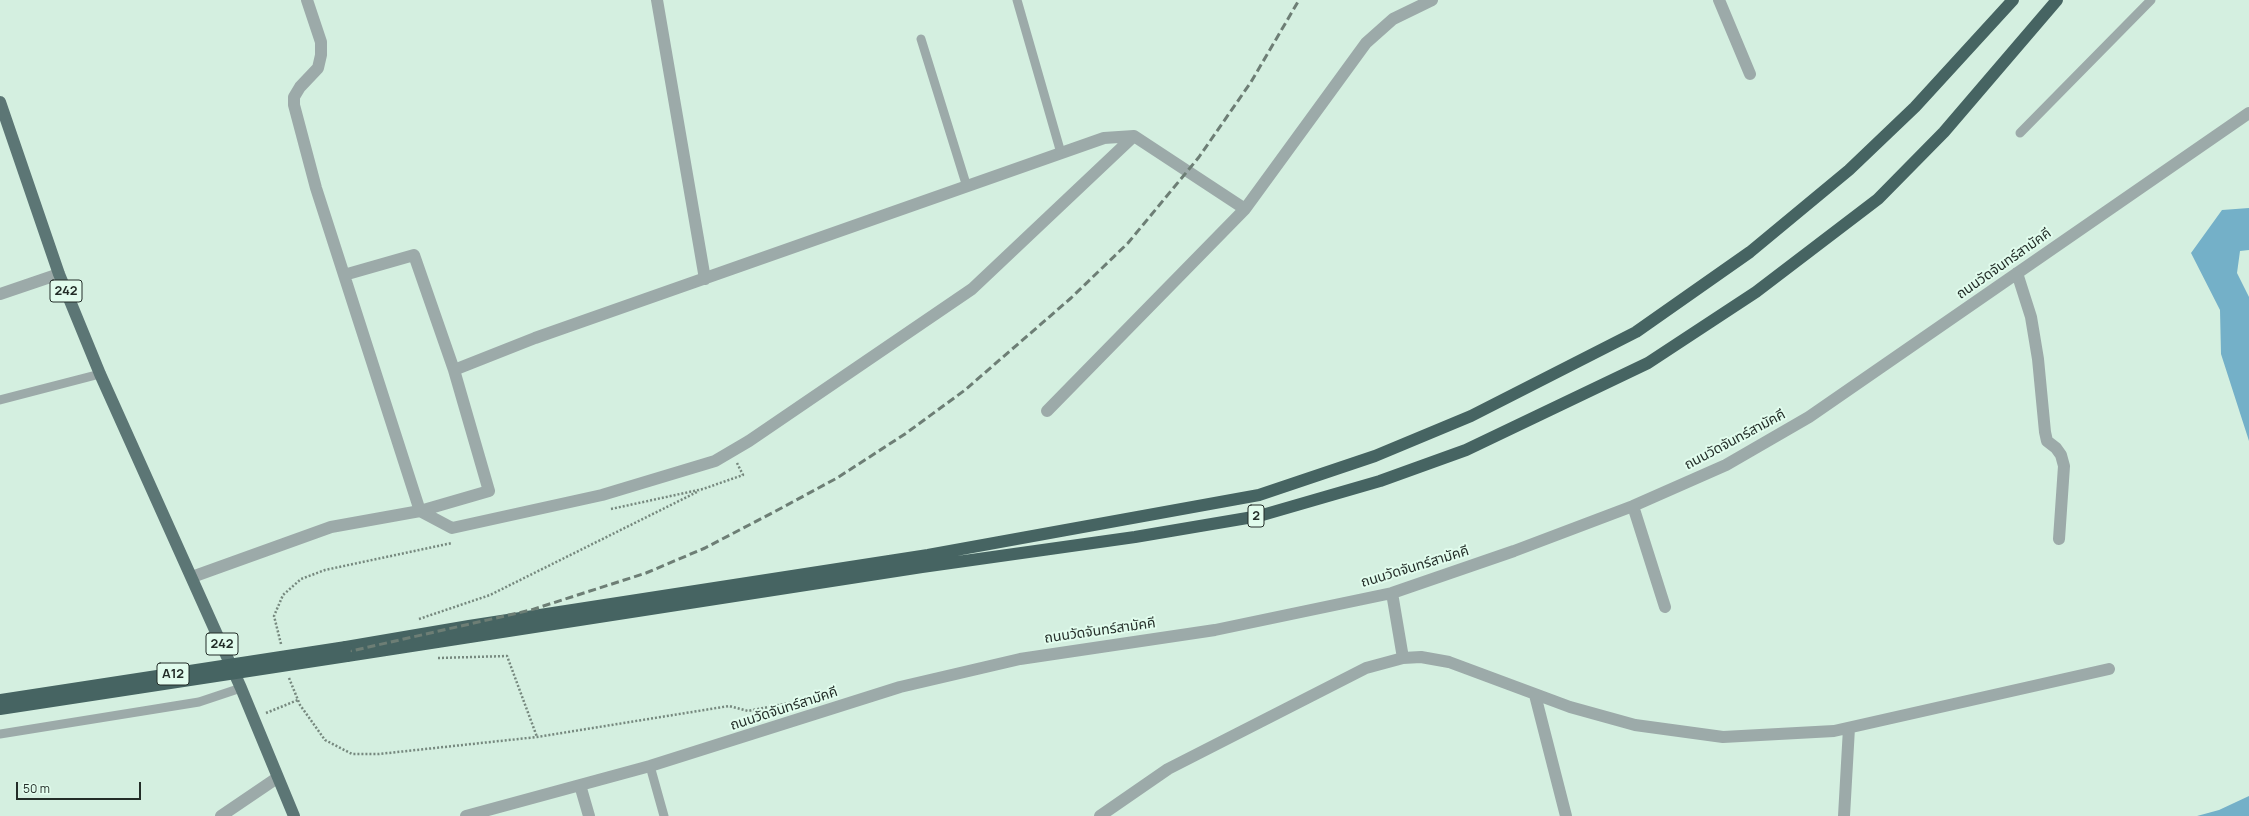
<!DOCTYPE html>
<meta charset="utf-8">
<style>
body{margin:0}
#map{position:relative;width:2249px;height:816px;overflow:hidden;background:#d4efe0;font-family:Manrope,sans-serif}
canvas{display:block}
.scale{position:absolute;left:16px;top:782px;width:125px;height:18px;box-sizing:border-box;border:2px solid #232d28;border-top:0;padding-left:5px;font-size:12px;line-height:14px;white-space:nowrap;color:#232d28;-webkit-text-stroke:3px #e1fced;paint-order:stroke}
</style>
<div id="map">
<canvas width="2249" height="816"></canvas>
<div class="scale">50 m</div>
</div>
<script>
const c = document.querySelector('canvas').getContext('2d');
c.lineJoin = 'round';
function fill(path, color) { c.fillStyle = color; c.fill(path, 'evenodd'); }
const shape = rows => new Path2D(rows.map(r => 'M' + r).join(''));
function stroke(path, color, width, dash) { c.strokeStyle = color; c.lineWidth = width; c.lineCap = dash ? 'butt' : 'round'; c.setLineDash(dash || []); c.stroke(path); }
function drawText(font, color, halo, rows, align = 'center') {
  c.font = font + ' Manrope,"Noto Sans Thai",sans-serif'; c.lineWidth = 4; c.setLineDash([]); c.textBaseline = 'middle'; c.strokeStyle = halo; c.fillStyle = color; for (const [text, x, y, turn = 0] of rows) {
    c.save(); c.translate(x, y); c.rotate((+turn || 0) * Math.PI / 180); c.textAlign = isNaN(turn) ? turn : align; if (halo) c.strokeText(text, 0, 0); c.fillText(text, 0, 0); c.restore();
  }
}
fill(shape([
 [2249,208,2249,250,2240,251,2237,273,2249,297,2249,441,2221,354,2220,310,2191,253,2222,210],
 [2249,796,2249,816,2197,816,2219,810]
]), '#74b0c8');
stroke(shape([
 [611,509,703,489,743,475,737,463],
 [419,619,490,595,699,491],
 [281,644,274,616,283,595,301,579,325,570,452,543],
 [438,658,507,656,537,737],
 [289,678,300,705,325,740,352,754,379,754,537,737,729,706,748,711,799,701],
 [266,713,298,700]
]), '#76887e', 2.5, [2, 2]);
stroke(shape([
 [1017,0,1061,153],
 [921,39,967,187],
 [2020,133,2151,0],
 [0,400,100,374],
 [0,734,199,702,241,688],
 [650,766,664,816]
]), '#9caaa9', 9);
stroke(shape([
 [307,0,321,42,321,55,318,68,300,87,294,97,294,105,316,188,420,511,489,491,454,370,535,338,1104,138,1134,136,1245,209],
 [657,0,705,279],
 [1719,0,1750,74],
 [2017,273,2031,317,2038,359,2045,432,2047,441,2056,448,2061,455,2064,466,2059,539],
 [344,275,414,255,454,370],
 [0,294,59,274],
 [1047,411,1245,209,1366,43,1393,19,1432,0],
 [1633,506,1665,607],
 [192,577,331,527,420,511,452,528,602,495,715,461,749,441,972,289,1134,136],
 [1392,593,1403,658],
 [1535,695,1566,816],
 [580,785,589,816],
 [221,816,277,778],
 [466,816,650,766,900,687,1020,659,1215,630,1392,593,1514,551,1633,506,1726,465,1809,417,2249,113],
 [1100,816,1168,769,1366,668,1403,658,1421,657,1449,662,1570,707,1635,725,1723,737,1834,731,2109,669],
 [1844,816,1849,728]
]), '#9caaa9', 12);
stroke(shape([
 [0,102,59,274,100,374,241,688,294,816]
]), '#5c7675', 12);
stroke(shape([
 [346,647,469,626,928,555,1259,495,1375,456,1471,416,1636,332,1750,252,1849,170,1915,107,2013,0],
 [347,656,922,567,1135,537,1259,516,1380,481,1466,450,1648,363,1756,292,1878,199,1944,132,2057,0]
]), '#466462', 12);
stroke(shape([
 [0,705,347,652,531,610,646,573,705,548,774,512,837,478,905,434,965,390,1071,298,1128,243,1199,157,1251,82,1299,0]
]), '#6d7e75', 3, [8, 4]);
stroke(shape([
 [0,700,346,647],
 [0,709,347,656]
]), '#466462', 12);
for (const [x, y, w] of [
 [66,291,32],
 [1256,516,16],
 [222,644,32],
 [173,674,32]
]) { const box = new Path2D(); box.roundRect(x - w / 2, y - 11, w, 22, 3); c.fillStyle = '#e1fced'; c.fill(box); stroke(box, '#232d28', 1); }
drawText('bold 13px', '#232d28', null, [
 ["242",66,291],
 ["2",1256,516],
 ["242",222,644],
 ["A12",173,674]
]);
drawText('14px', '#232d28', '#e1fced', [
 ["ถนนวัดจันทร์สามัคคี",2004,264,-35],
 ["ถนนวัดจันทร์สามัคคี",1735,440,-28],
 ["ถนนวัดจันทร์สามัคคี",1415,567,-17],
 ["ถนนวัดจันทร์สามัคคี",1100,631,-8],
 ["ถนนวัดจันทร์สามัคคี",784,709,-18]
]);
</script>
